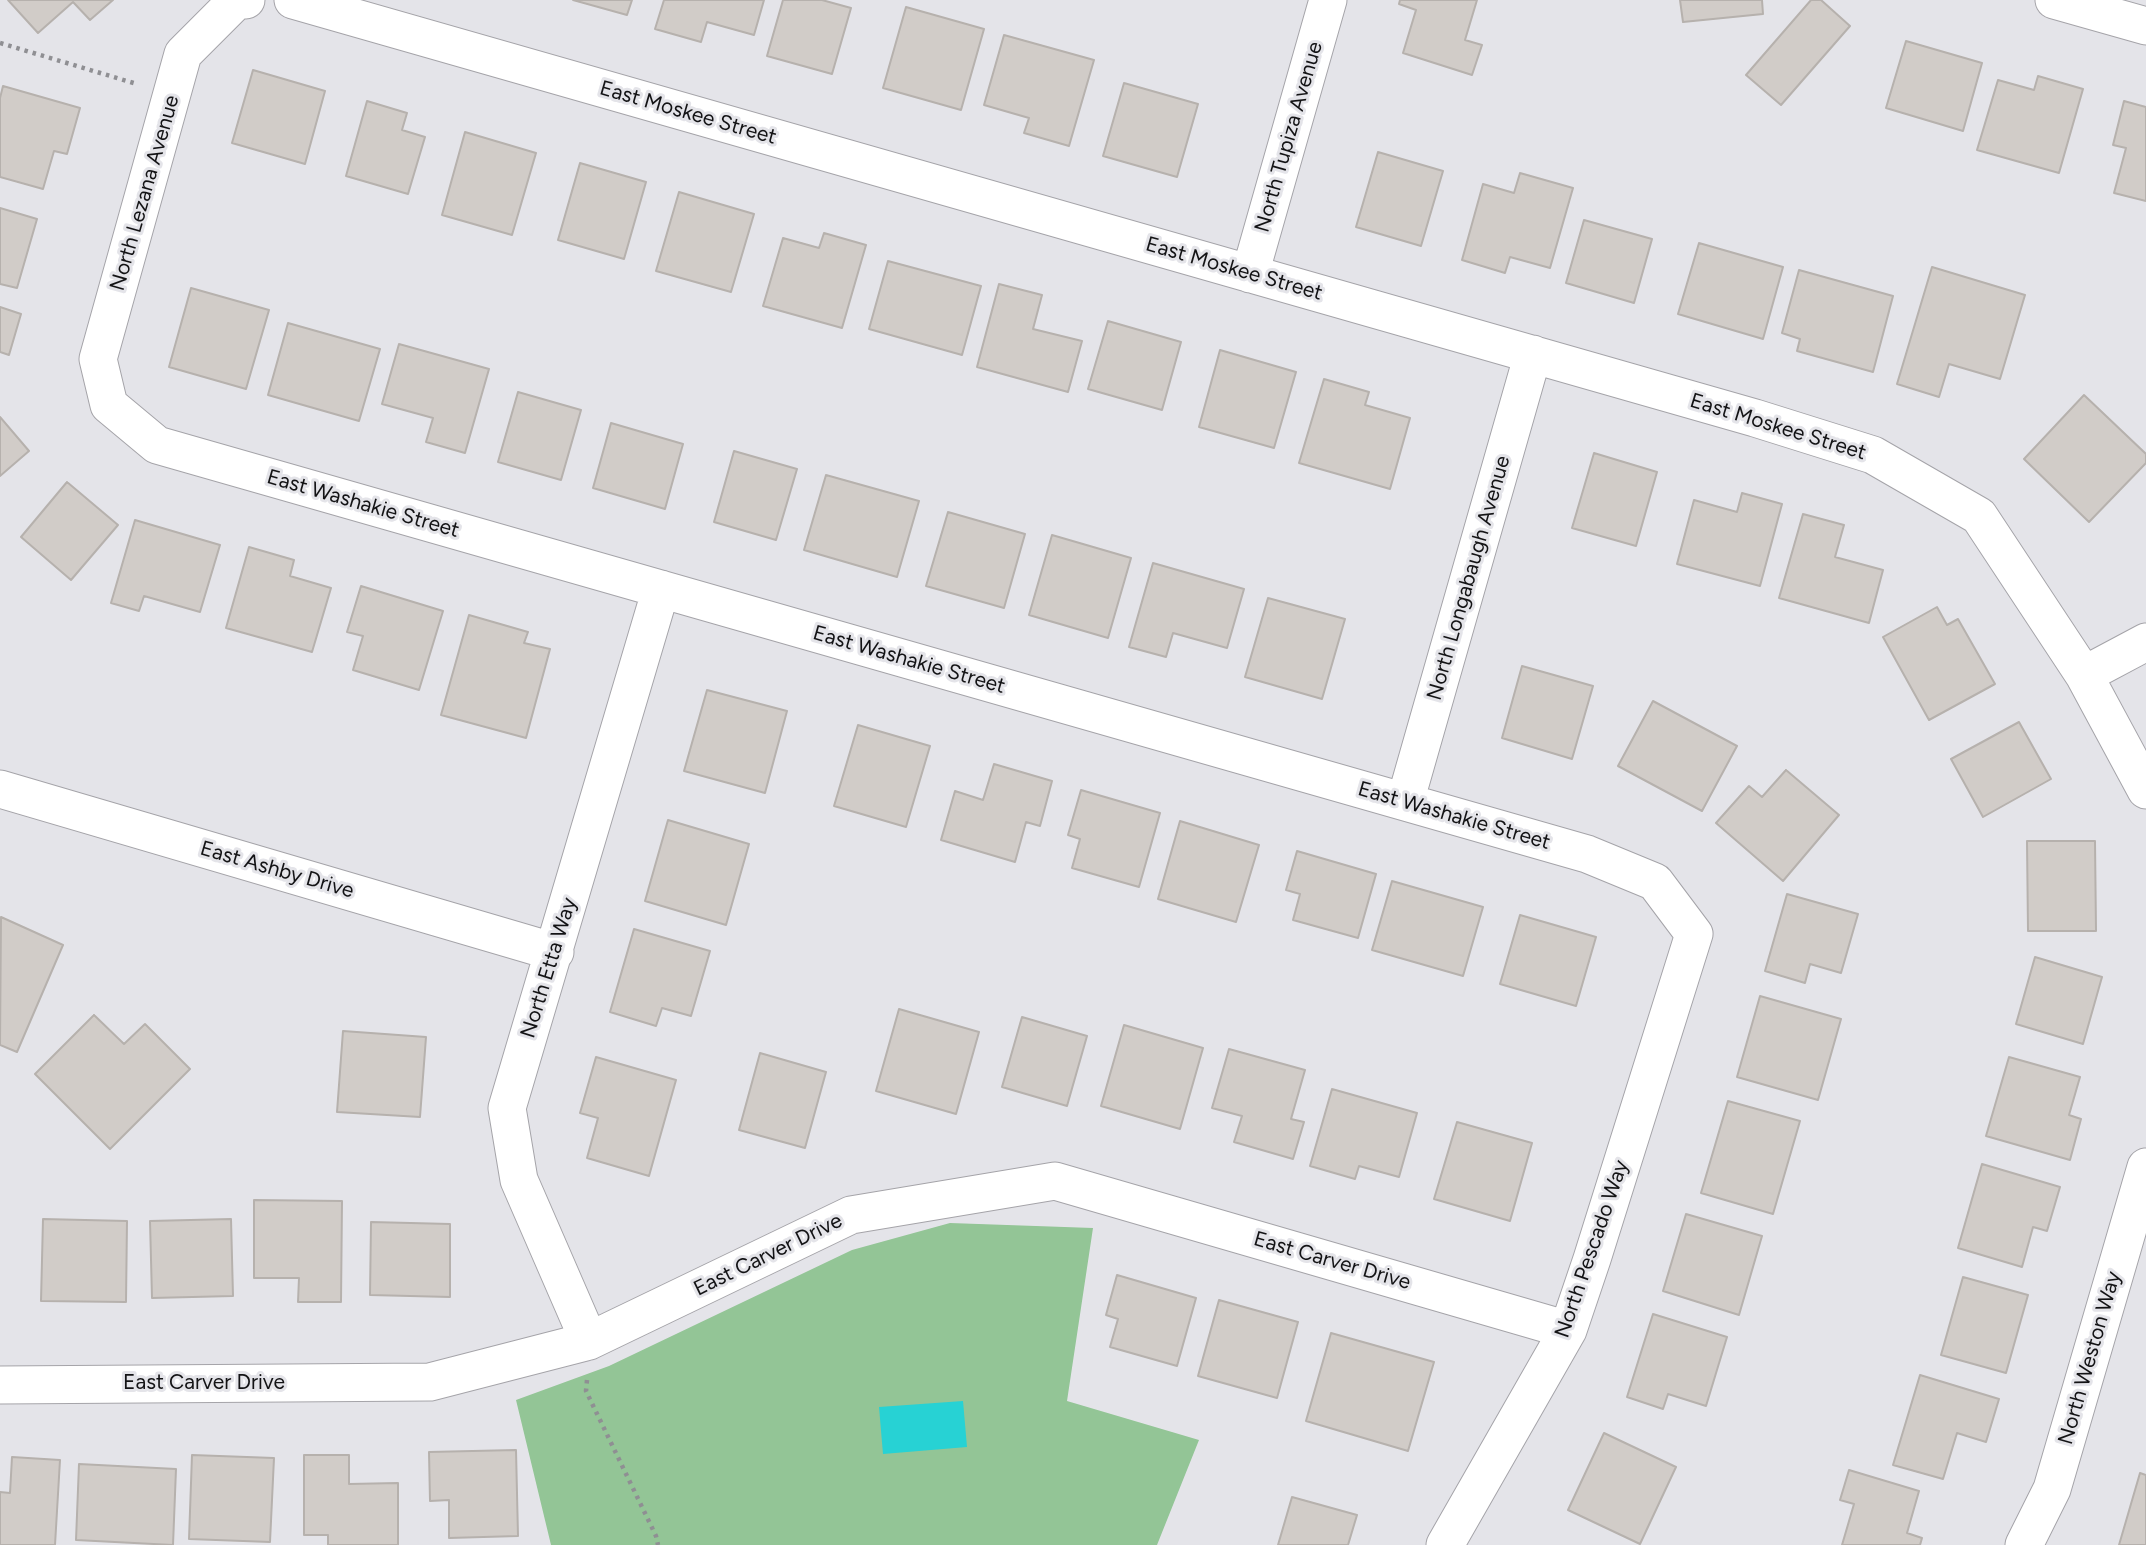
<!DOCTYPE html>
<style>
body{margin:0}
canvas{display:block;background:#e4e4e9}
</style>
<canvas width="2146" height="1545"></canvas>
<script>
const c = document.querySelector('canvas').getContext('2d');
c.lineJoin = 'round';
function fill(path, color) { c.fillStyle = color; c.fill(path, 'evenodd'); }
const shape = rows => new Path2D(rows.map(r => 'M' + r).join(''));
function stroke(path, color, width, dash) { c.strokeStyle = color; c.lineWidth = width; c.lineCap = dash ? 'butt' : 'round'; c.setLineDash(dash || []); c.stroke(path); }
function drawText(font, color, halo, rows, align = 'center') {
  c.font = font + ' Figtree,sans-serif'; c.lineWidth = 6; c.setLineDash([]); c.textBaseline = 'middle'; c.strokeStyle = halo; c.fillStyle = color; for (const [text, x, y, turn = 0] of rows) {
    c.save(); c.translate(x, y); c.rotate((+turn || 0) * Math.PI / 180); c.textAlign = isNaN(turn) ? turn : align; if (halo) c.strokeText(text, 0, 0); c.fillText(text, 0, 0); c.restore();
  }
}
fill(shape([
 [950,1223,1093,1228,1067,1401,1199,1440,1157,1545,551,1545,516,1400,609,1366,852,1250]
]), '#93c596');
fill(shape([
 [963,1401,967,1447,883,1454,879,1407]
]), '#27d2d4');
const building = shape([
 [8,0,113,0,90,20,73,2,38,33,8,0],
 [573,0,632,0,627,15,573,0],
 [664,0,764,0,754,35,707,22,701,42,655,29,664,0],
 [783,0,822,0,851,8,832,74,767,56,783,0],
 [1400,0,1477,0,1465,40,1482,45,1472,75,1403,53,1416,10,1399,4,1400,0],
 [1680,0,1762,0,1763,14,1683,22,1680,0],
 [1811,0,1821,0,1850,26,1781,105,1746,75,1811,0],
 [906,7,984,29,961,110,883,88,906,7],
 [1004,35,1094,60,1069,146,1024,133,1029,118,984,105,1004,35],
 [1906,41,1982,63,1963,131,1886,108,1906,41],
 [253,70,325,91,305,164,232,143,253,70],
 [2038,76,2083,89,2059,173,1977,150,1998,80,2034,90,2038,76],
 [1124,83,1198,104,1177,177,1103,156,1124,83],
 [3,86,80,108,67,154,54,151,43,189,0,177,0,98,3,86],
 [367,101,407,113,402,130,425,137,408,194,346,176,367,101],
 [2124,101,2146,107,2146,201,2114,193,2126,148,2113,145,2124,101],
 [465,132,536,153,512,235,442,215,465,132],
 [1378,152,1443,171,1421,246,1356,227,1378,152],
 [580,163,646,182,624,259,558,240,580,163],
 [1520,173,1573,188,1550,268,1510,257,1505,273,1462,260,1483,184,1514,193,1520,173],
 [679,192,754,214,731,292,656,271,679,192],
 [0,208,37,219,17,288,0,284,0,208],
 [1584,220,1652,239,1634,303,1566,283,1584,220],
 [824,233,866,245,842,328,763,306,783,238,819,248,824,233],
 [1699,243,1783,267,1763,339,1678,314,1699,243],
 [888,261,981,286,962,355,869,329,888,261],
 [1932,267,2025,295,2000,379,1949,364,1939,397,1897,384,1932,267],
 [1799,270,1893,296,1873,372,1797,351,1800,339,1782,333,1799,270],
 [999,284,1042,295,1033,329,1082,341,1068,392,977,367,999,284],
 [191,288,269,310,246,389,169,367,191,288],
 [0,307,21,314,9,355,0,352,0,307],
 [1108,321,1181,342,1162,410,1088,389,1108,321],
 [288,323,380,349,359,421,268,395,288,323],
 [399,344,489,369,465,453,426,442,433,418,382,404,399,344],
 [1220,350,1296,372,1274,448,1199,427,1220,350],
 [1324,379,1369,392,1365,405,1410,418,1390,489,1299,463,1324,379],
 [518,392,581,410,561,480,498,462,518,392],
 [2084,395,2146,454,2146,463,2089,522,2024,459,2084,395],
 [0,417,29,451,0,476,0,417],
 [611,423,683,444,665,509,593,488,611,423],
 [734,451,797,469,776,540,714,522,734,451],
 [1594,453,1657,472,1636,546,1572,528,1594,453],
 [826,475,919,501,897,577,804,550,826,475],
 [67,482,118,525,71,580,21,537,67,482],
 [1742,493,1782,504,1760,586,1677,564,1694,500,1737,512,1742,493],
 [948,512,1025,534,1004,608,926,586,948,512],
 [1803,514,1844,525,1835,557,1883,570,1869,623,1779,598,1803,514],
 [135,520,220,545,200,612,144,596,139,611,111,603,135,520],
 [1052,535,1131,558,1108,638,1029,615,1052,535],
 [249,547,294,560,290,576,331,588,312,652,226,628,249,547],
 [1153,563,1244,589,1227,648,1173,633,1166,657,1129,647,1153,563],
 [361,586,443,611,419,690,353,670,363,636,347,632,361,586],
 [1268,598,1345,619,1322,699,1245,677,1268,598],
 [1937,607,1947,625,1958,619,1995,684,1929,720,1883,637,1937,607],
 [469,615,528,632,524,643,550,649,526,738,441,715,469,615],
 [1522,666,1593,686,1572,759,1502,738,1522,666],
 [707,690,787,711,765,793,684,771,707,690],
 [1653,701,1737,746,1702,811,1618,766,1653,701],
 [2019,722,2051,779,1983,817,1951,759,2019,722],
 [858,725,930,746,906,827,834,806,858,725],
 [994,764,1052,781,1040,826,1026,822,1015,862,941,840,955,791,983,800,994,764],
 [1786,770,1839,815,1783,881,1716,823,1749,786,1762,797,1786,770],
 [1081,790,1160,813,1139,887,1072,868,1080,839,1068,835,1081,790],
 [668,820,749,844,726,925,645,901,668,820],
 [1180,821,1259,845,1236,922,1158,899,1180,821],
 [2027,841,2095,841,2096,931,2028,931,2027,841],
 [1297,851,1376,874,1358,938,1293,920,1300,894,1286,890,1297,851],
 [1392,881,1483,907,1463,976,1372,950,1392,881],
 [1787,894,1858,914,1841,973,1810,964,1805,983,1765,971,1787,894],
 [1520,915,1596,937,1576,1006,1500,984,1520,915],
 [1,917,63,945,17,1052,0,1045,1,917],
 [634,929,710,951,691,1016,662,1008,656,1026,610,1012,634,929],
 [2035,957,2102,977,2083,1044,2016,1024,2035,957],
 [1760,996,1841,1019,1818,1100,1737,1077,1760,996],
 [899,1009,979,1032,956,1114,876,1091,899,1009],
 [94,1015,124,1044,145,1024,190,1069,110,1149,35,1074,94,1015],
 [1022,1017,1087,1036,1067,1106,1002,1087,1022,1017],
 [1124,1025,1203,1048,1180,1129,1101,1106,1124,1025],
 [343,1031,426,1037,420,1117,337,1112,343,1031],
 [1229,1049,1305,1070,1291,1119,1304,1122,1293,1159,1234,1142,1242,1116,1212,1108,1229,1049],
 [760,1053,826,1072,805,1148,739,1130,760,1053],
 [596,1057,676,1080,649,1176,587,1158,598,1118,580,1113,596,1057],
 [2009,1057,2080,1077,2069,1115,2081,1119,2070,1160,1986,1136,2009,1057],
 [1332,1089,1417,1113,1399,1177,1359,1166,1355,1179,1310,1166,1332,1089],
 [1728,1101,1800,1121,1773,1214,1701,1193,1728,1101],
 [1457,1122,1532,1143,1510,1221,1434,1199,1457,1122],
 [1982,1164,2060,1187,2047,1231,2033,1227,2022,1267,1958,1248,1982,1164],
 [254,1200,342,1201,341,1302,298,1302,299,1278,254,1278,254,1200],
 [1686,1214,1762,1236,1739,1315,1663,1291,1686,1214],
 [43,1219,127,1221,126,1302,41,1301,43,1219],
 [231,1219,233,1296,152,1298,150,1221,231,1219],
 [371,1222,450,1224,450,1297,370,1295,371,1222],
 [1117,1275,1196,1298,1177,1366,1110,1347,1118,1319,1106,1315,1117,1275],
 [1963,1277,2028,1295,2006,1373,1941,1355,1963,1277],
 [1219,1300,1298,1322,1277,1398,1198,1376,1219,1300],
 [1653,1314,1727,1337,1706,1406,1668,1394,1663,1409,1627,1397,1653,1314],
 [1331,1333,1434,1362,1408,1451,1306,1421,1331,1333],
 [1920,1375,1999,1399,1986,1442,1957,1433,1943,1479,1893,1465,1920,1375],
 [1604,1433,1676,1467,1640,1544,1568,1510,1604,1433],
 [516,1450,518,1536,449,1538,449,1500,430,1501,429,1452,516,1450],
 [192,1455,274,1458,270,1542,189,1539,192,1455],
 [304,1455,349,1455,349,1484,398,1483,398,1545,328,1545,328,1535,304,1535,304,1455],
 [12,1457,60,1460,55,1545,0,1545,0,1492,10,1493,12,1457],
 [79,1464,176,1469,173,1545,76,1540,79,1464],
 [1849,1470,1919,1491,1907,1533,1922,1538,1920,1545,1842,1545,1854,1504,1840,1500,1849,1470],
 [2140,1473,2146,1475,2146,1545,2119,1545,2140,1473],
 [1292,1497,1357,1515,1348,1545,1278,1545,1292,1497]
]);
fill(building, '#d1ccc8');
stroke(building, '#b6b1ad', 2);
const minor = shape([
 [246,0,237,0,183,54,98,359,109,405,157,445,1587,854,1655,882,1694,934,1592,1259,1568,1330,1445,1545],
 [293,0,1755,418,1873,455,1979,516,2084,675,2146,790],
 [2054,0,2146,26],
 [1250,274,1328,0],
 [2084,675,2146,642],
 [0,789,555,952],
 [1405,802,1533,354],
 [589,1341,519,1180,507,1108,661,589],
 [0,1385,430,1382,589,1341,851,1215,1055,1181,1568,1330],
 [2024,1545,2052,1489,2146,1167]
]);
stroke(minor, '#a5a4a9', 39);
stroke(shape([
 [0,43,137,84],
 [587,1380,586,1391,656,1536,658,1545]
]), '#8f8f93', 4.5, [3.5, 5]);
stroke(minor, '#fff', 37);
drawText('21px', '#131315', '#e4e4e9', [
 ["East Moskee Street",688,113,16],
 ["North Tupiza Avenue",1289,137,-74],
 ["North Lezana Avenue",145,193,-74],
 ["East Moskee Street",1234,269,16],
 ["East Moskee Street",1778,427,17],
 ["East Washakie Street",363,504,16],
 ["North Longabaugh Avenue",1469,578,-74],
 ["East Washakie Street",909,660,16],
 ["East Washakie Street",1454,816,16],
 ["East Ashby Drive",277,870,16],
 ["North Etta Way",549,968,-73],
 ["North Pescado Way",1592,1249,-71],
 ["East Carver Drive",768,1255,-26],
 ["East Carver Drive",1332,1261,16],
 ["North Weston Way",2090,1358,-74],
 ["East Carver Drive",204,1383]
]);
</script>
